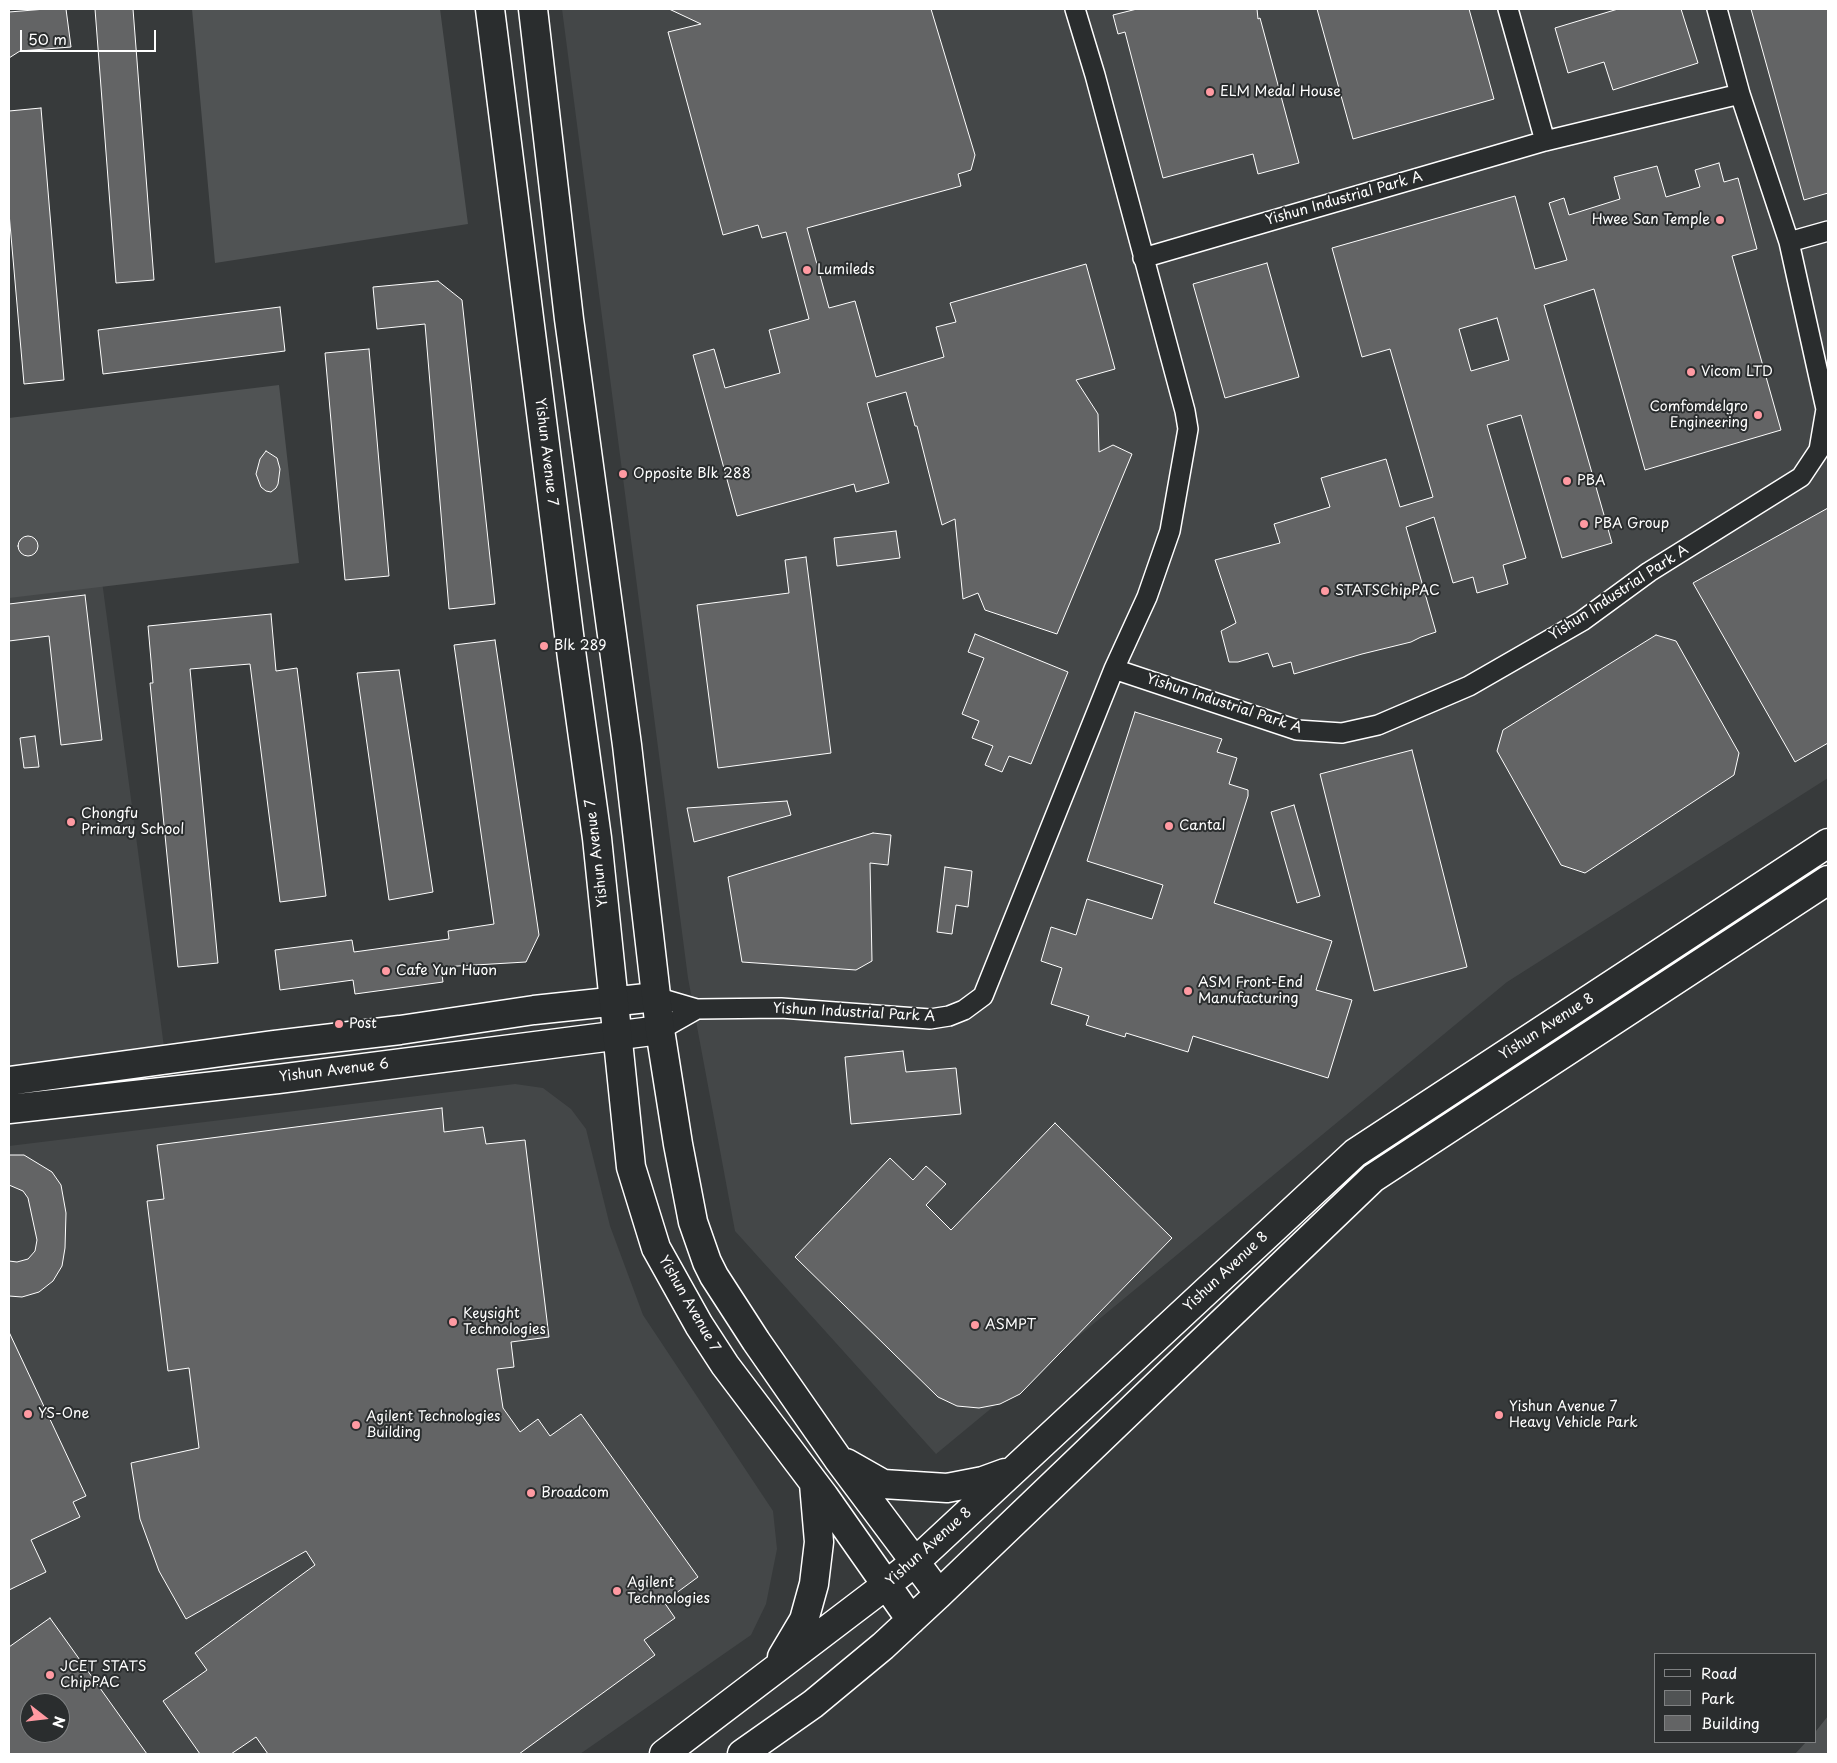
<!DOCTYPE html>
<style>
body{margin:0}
#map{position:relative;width:1837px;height:1763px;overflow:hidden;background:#373a3b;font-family:"Playpen Sans",sans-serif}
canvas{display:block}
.frame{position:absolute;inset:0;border:10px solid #fff;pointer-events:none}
.legend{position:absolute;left:1654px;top:1653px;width:162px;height:90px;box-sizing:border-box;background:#2a2d2e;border:1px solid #7f8182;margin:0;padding:6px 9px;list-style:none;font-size:15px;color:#fff}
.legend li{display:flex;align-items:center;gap:10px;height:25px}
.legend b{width:25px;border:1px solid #7f8182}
.north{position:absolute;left:20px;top:1693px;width:50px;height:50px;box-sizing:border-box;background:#2a2d2e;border:1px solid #7f8182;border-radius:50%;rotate:106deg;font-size:14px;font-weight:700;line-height:20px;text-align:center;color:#fff}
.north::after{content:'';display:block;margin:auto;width:18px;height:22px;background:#ff9aa2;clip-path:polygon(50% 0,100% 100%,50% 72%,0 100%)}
.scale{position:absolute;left:20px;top:30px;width:136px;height:22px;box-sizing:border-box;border:2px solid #fff;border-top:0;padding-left:6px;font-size:15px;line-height:18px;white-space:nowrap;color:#fff;-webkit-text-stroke:4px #2a2d2e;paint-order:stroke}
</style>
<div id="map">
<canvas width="1837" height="1763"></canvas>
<div class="frame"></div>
<ul class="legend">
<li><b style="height:6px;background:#2a2d2e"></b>Road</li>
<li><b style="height:14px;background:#505354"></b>Park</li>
<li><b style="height:14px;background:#636465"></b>Building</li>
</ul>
<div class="north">N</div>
<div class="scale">50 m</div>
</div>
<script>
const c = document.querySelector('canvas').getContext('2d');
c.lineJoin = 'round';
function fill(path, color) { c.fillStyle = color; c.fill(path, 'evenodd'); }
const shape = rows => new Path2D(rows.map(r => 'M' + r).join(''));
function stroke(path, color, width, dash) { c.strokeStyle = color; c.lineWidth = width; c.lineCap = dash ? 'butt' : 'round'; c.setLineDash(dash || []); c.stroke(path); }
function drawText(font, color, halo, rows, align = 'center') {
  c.font = font + ' "Playpen Sans",sans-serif'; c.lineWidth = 4; c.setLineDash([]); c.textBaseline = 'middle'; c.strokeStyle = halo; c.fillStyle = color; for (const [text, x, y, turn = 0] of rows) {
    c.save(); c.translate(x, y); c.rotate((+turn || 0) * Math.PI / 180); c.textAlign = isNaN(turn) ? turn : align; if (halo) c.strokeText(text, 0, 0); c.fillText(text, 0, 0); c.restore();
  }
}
fill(shape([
 [562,9,1828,9,1828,778,1507,982,936,1454,735,1231,688,978],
 [102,581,164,1047,9,1067,9,596],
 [515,1084,543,1088,571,1109,586,1129,610,1226,643,1315,773,1511,777,1549,766,1604,751,1635,580,1754,9,1754,9,1146],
 [30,1703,60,1703,60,1733,30,1733]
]), '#444748');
fill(shape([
 [192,9,440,9,468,224,215,263],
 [279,385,299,563,9,598,9,418],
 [1828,1716,1828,1754,1795,1754,1806,1742,1816,1742,1816,1731]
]), '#505354');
const building = shape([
 [46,9,66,9,71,47,20,51,9,58,9,12,46,9],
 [95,9,133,9,154,280,116,283,95,9],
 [669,9,931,9,975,155,971,170,958,174,961,186,807,228,829,308,855,301,876,377,944,357,936,327,956,322,950,303,1086,264,1115,369,1076,380,1098,414,1099,452,1113,445,1132,454,1057,634,985,610,978,593,963,599,955,519,942,525,917,426,915,426,906,392,867,403,889,483,856,492,854,484,737,516,693,355,714,349,725,388,780,373,769,330,809,319,786,232,762,238,758,225,723,235,668,32,701,24,669,9],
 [1137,9,1257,9,1258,19,1260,18,1299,163,1258,174,1253,154,1163,178,1125,32,1118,34,1113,15,1137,9],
 [1317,9,1469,9,1494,99,1353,139,1317,9],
 [1618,9,1681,9,1698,63,1613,90,1604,62,1568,73,1555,28,1618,9],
 [1751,9,1828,9,1828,193,1804,200,1751,9],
 [41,108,64,380,24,384,9,213,9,111,41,108],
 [1719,163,1724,182,1738,178,1757,249,1732,256,1781,430,1645,470,1594,289,1544,305,1612,543,1562,558,1521,415,1487,425,1526,558,1503,565,1508,584,1477,593,1473,577,1453,583,1434,517,1406,527,1436,632,1421,637,1411,642,1362,654,1294,674,1291,662,1273,667,1268,653,1238,662,1229,662,1221,631,1236,623,1215,560,1280,543,1274,524,1330,507,1321,478,1386,459,1400,507,1433,497,1390,349,1362,357,1332,248,1515,196,1535,269,1567,260,1549,203,1564,198,1569,215,1620,199,1614,177,1657,166,1666,197,1700,187,1695,170,1719,163],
 [1497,318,1509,360,1471,371,1459,329,1497,318],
 [1267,263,1299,377,1225,398,1193,284,1267,263],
 [438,281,462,300,495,604,449,609,425,324,377,329,373,287,438,281],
 [280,307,285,351,103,374,98,330,280,307],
 [369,349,389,576,345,580,325,353,369,349],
 [266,451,277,458,280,469,278,484,276,488,271,492,266,491,261,487,256,474,260,459,266,451],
 [1828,508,1828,743,1795,762,1693,583,1828,508],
 [896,531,900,558,837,566,834,538,896,531],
 '18 546a10 10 0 1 1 20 0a10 10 0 1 1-20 0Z',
 [806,557,831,753,718,768,697,605,789,593,785,560,806,557],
 [85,595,102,740,61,745,49,636,9,641,9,604,85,595],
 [271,614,276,671,297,668,326,896,280,902,250,664,190,669,218,963,178,967,150,683,153,683,148,626,271,614],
 [975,634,1068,672,1031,764,1009,756,1002,772,985,765,993,746,972,738,979,721,962,714,984,658,968,652,975,634],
 [1656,635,1676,641,1739,753,1734,775,1585,873,1561,865,1497,751,1503,730,1656,635],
 [495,640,539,935,526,962,441,967,443,982,355,994,353,980,280,990,275,950,352,940,354,952,449,939,448,931,494,924,454,645,495,640],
 [399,670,433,892,389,900,357,673,399,670],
 [1135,712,1222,739,1217,752,1237,758,1229,784,1248,790,1248,796,1214,903,1332,941,1316,990,1352,1000,1328,1078,1193,1036,1188,1052,1126,1033,1125,1037,1086,1025,1089,1016,1051,1004,1062,968,1041,961,1051,927,1076,935,1087,899,1152,919,1163,885,1087,861,1135,712],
 [35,736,39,767,24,768,20,738,35,736],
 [1412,750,1467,967,1374,991,1320,774,1412,750],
 [787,801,791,815,694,842,687,808,787,801],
 [1294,805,1320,896,1297,903,1271,812,1294,805],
 [873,833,891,835,888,865,870,863,872,961,856,970,742,962,728,877,873,833],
 [945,867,972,871,968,907,956,905,952,934,937,932,945,867],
 [903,1051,906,1072,956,1068,961,1114,851,1124,845,1057,903,1051],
 [442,1108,444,1132,483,1127,486,1144,525,1140,549,1337,511,1342,514,1367,497,1369,503,1408,520,1432,538,1419,550,1436,581,1414,698,1577,664,1602,675,1618,644,1640,655,1655,519,1754,268,1754,256,1737,231,1754,200,1754,163,1701,207,1670,195,1653,315,1565,306,1551,186,1619,159,1571,140,1519,131,1463,199,1448,189,1368,168,1371,147,1201,164,1199,157,1145,442,1108],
 [1055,1123,1172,1238,1020,1394,1000,1404,979,1408,957,1406,938,1397,795,1257,890,1158,913,1180,926,1166,946,1184,926,1205,951,1230,1055,1123],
 [9,1155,24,1155,52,1172,61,1185,66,1213,65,1248,62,1266,53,1281,39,1292,22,1297,9,1296,9,1261,17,1262,28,1259,35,1251,37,1240,28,1198,23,1191,9,1185,9,1155],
 [9,1332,86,1496,73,1502,80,1517,31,1540,46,1572,9,1590,9,1332],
 [50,1618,147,1754,9,1754,9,1647,50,1618],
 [30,1703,60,1703,60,1733,30,1733,30,1703]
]);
fill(building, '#636465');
stroke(building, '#fff', 1);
const minor = shape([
 [1508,9,1545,141],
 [1789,242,1828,231],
 [1143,258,1545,141,1740,94],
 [1114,669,1297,730,1342,733,1378,725,1469,686,1582,621,1649,572,1801,477,1819,450,1826,409,1789,242,1740,94,1717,9],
 [656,997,697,1009,781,1008,930,1019,949,1016,964,1010,983,996,1114,669,1147,597,1170,531,1188,429,1185,411,1095,75,1075,9],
 [660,1030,697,1009]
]);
const secondary = shape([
 [9,1081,273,1045,400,1030,534,1010,656,997],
 [9,1109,278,1079,660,1030]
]);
const primary = shape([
 [490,9,572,658,597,838,631,1167,656,1248,699,1325,725,1365,824,1496,911,1620],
 [533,9,569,319,627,745,660,1030,678,1144,693,1222,707,1262,714,1276,756,1341,838,1459,939,1594],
 [846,1463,883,1484,947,1488,983,1481,1005,1473],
 [782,1657,804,1620,814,1584,819,1542,814,1484],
 [664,1754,886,1585,915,1562,1355,1153,1828,843],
 [742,1754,813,1704,883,1646,939,1594,1373,1178,1828,880]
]);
stroke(minor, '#fff', 22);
stroke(secondary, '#fff', 31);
stroke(primary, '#fff', 31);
stroke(minor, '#2a2d2e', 19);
stroke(secondary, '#2a2d2e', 28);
stroke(primary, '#2a2d2e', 28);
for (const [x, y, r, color] of [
 [1210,92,5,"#ff9aa2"],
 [1720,220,5,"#ff9aa2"],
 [807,270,5,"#ff9aa2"],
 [1691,372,5,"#ff9aa2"],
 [1758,415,5,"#ff9aa2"],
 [623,474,5,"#ff9aa2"],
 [1567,481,5,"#ff9aa2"],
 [1584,524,5,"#ff9aa2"],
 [1325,591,5,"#ff9aa2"],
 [544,646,5,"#ff9aa2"],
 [71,822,5,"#ff9aa2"],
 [1169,826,5,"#ff9aa2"],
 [386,971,5,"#ff9aa2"],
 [1188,991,5,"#ff9aa2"],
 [339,1024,5,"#ff9aa2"],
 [453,1322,5,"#ff9aa2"],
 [975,1325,5,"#ff9aa2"],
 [28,1414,5,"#ff9aa2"],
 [1499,1415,5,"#ff9aa2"],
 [356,1425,5,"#ff9aa2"],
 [531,1493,5,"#ff9aa2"],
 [617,1591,5,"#ff9aa2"],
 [50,1675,5,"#ff9aa2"]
]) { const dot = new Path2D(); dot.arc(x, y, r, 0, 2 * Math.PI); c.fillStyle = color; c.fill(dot); stroke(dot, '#2a2d2e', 2); }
drawText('14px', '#fff', '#2a2d2e', [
 ["ELM Medal House",1220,92],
 ["Hwee San Temple",1710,220,"right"],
 ["Lumileds",817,270],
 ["Vicom LTD",1701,372],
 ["Comfomdelgro",1748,407,"right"],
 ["Engineering",1748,423,"right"],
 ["Opposite Blk 288",633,474],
 ["PBA",1577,481],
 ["PBA Group",1594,524],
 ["STATSChipPAC",1335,591],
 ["Blk 289",554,646],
 ["Chongfu",81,814],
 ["Primary School",81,830],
 ["Cantal",1179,826],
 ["Cafe Yun Huon",396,971],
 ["ASM Front-End",1198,983],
 ["Manufacturing",1198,999],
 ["Post",349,1024],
 ["Keysight",463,1314],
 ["Technologies",463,1330],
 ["ASMPT",985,1325],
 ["Yishun Avenue 7",1509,1407],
 ["Heavy Vehicle Park",1509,1423],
 ["YS-One",38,1414],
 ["Agilent Technologies",366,1417],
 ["Building",366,1433],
 ["Broadcom",541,1493],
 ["Agilent",627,1583],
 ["Technologies",627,1599],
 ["JCET STATS",60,1667],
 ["ChipPAC",60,1683]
], 'left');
drawText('14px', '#fff', '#2a2d2e', [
 ["Yishun Industrial Park A",1344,199,-16],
 ["Yishun Avenue 7",546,452,83],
 ["Yishun Industrial Park A",1619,593,-33],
 ["Yishun Industrial Park A",1224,704,18],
 ["Yishun Avenue 7",597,853,-97],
 ["Yishun Industrial Park A",854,1013,3],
 ["Yishun Avenue 8",1547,1027,-33],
 ["Yishun Avenue 6",334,1071,-7],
 ["Yishun Avenue 8",1226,1272,-43],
 ["Yishun Avenue 7",689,1304,60],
 ["Yishun Avenue 8",929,1547,-42]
]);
</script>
